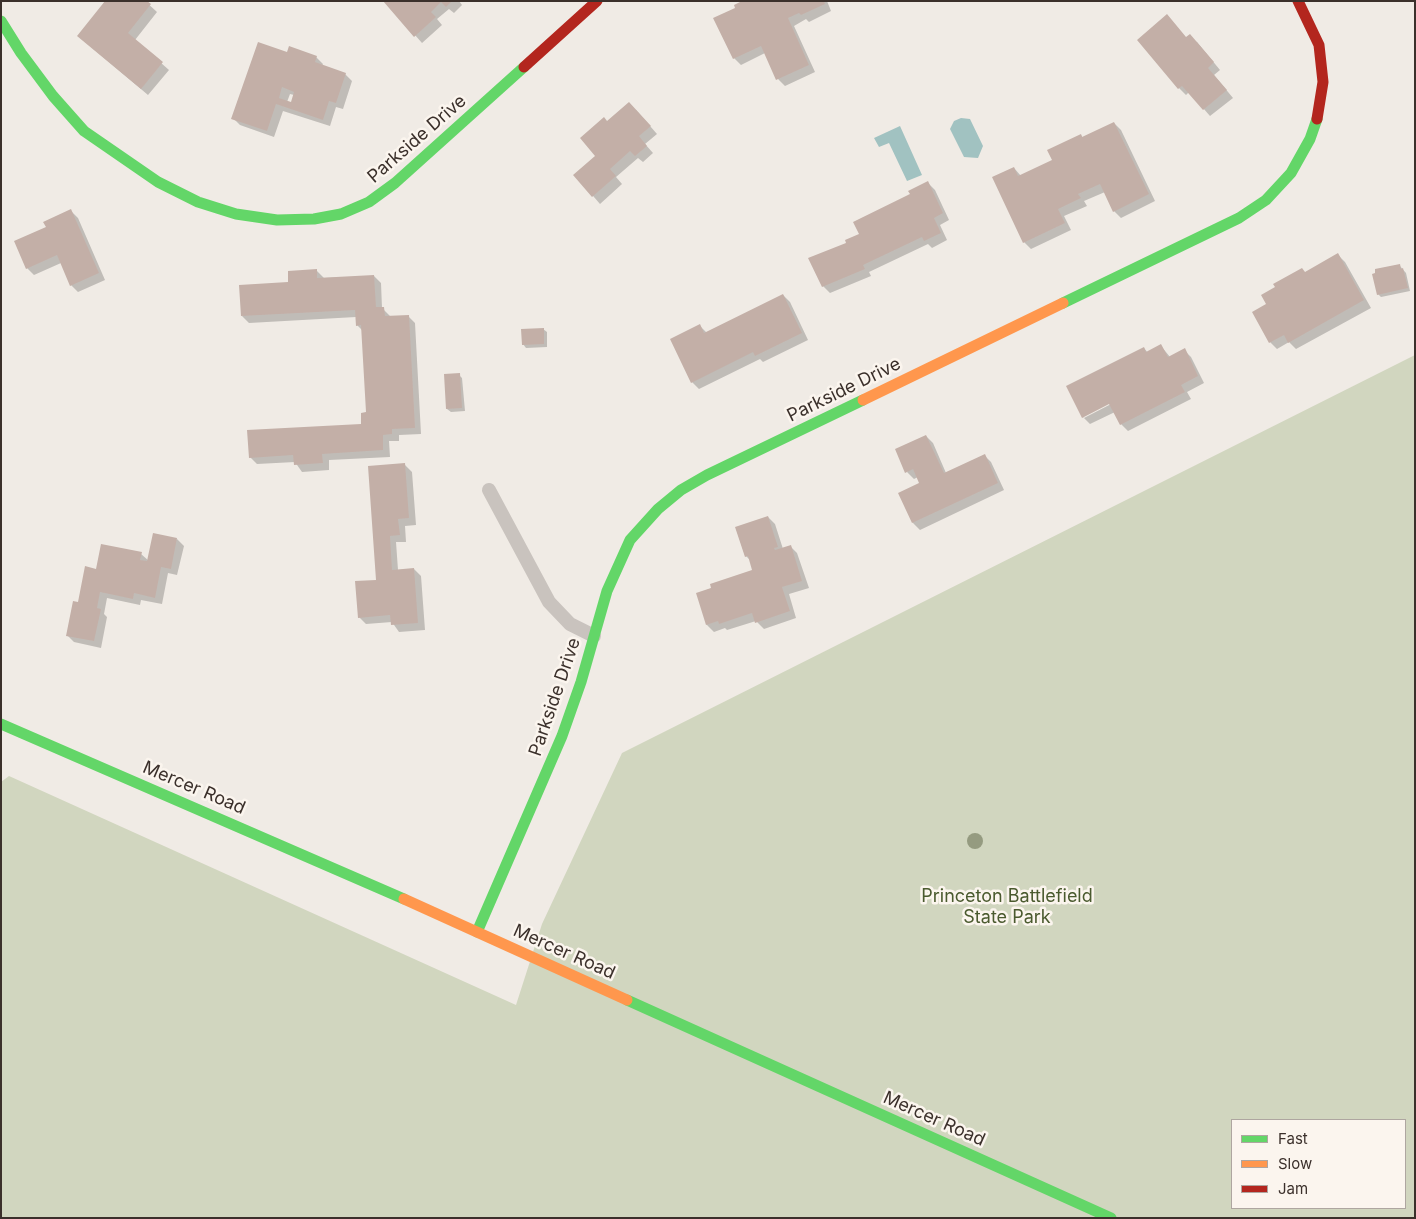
<!DOCTYPE html>
<style>
body{margin:0}
#map{position:relative;width:1416px;height:1219px;overflow:hidden;background:#f0ebe5;font-family:Inter,sans-serif}
canvas{display:block}
.frame{position:absolute;inset:0;border:2px solid #3b302b;pointer-events:none}
.legend{position:absolute;left:1231px;top:1119px;width:175px;height:90px;box-sizing:border-box;background:#fbf5ee;border:1px solid #aea6a0;margin:0;padding:6px 9px;list-style:none;font-size:15px;color:#3b302b}
.legend li{display:flex;align-items:center;gap:10px;height:25px}
.legend b{width:25px;border:1px solid #aea6a0}
</style>
<div id="map">
<canvas width="1416" height="1219"></canvas>
<div class="frame"></div>
<ul class="legend">
<li><b style="height:6px;background:#63d668"></b>Fast</li>
<li><b style="height:6px;background:#ff974d"></b>Slow</li>
<li><b style="height:6px;background:#b3261e"></b>Jam</li>
</ul>
</div>
<script>
const c = document.querySelector('canvas').getContext('2d');
c.lineJoin = 'round';
function fill(path, color) { c.fillStyle = color; c.fill(path, 'evenodd'); }
const shape = rows => new Path2D(rows.map(r => 'M' + r).join(''));
function stroke(path, color, width, dash) { c.strokeStyle = color; c.lineWidth = width; c.lineCap = dash ? 'butt' : 'round'; c.setLineDash(dash || []); c.stroke(path); }
function drawText(font, color, halo, rows, align = 'center') {
  c.font = font + ' Inter,sans-serif'; c.lineWidth = 5; c.setLineDash([]); c.textBaseline = 'middle'; c.strokeStyle = halo; c.fillStyle = color; for (const [text, x, y, turn = 0] of rows) {
    c.save(); c.translate(x, y); c.rotate((+turn || 0) * Math.PI / 180); c.textAlign = isNaN(turn) ? turn : align; if (halo) c.strokeText(text, 0, 0); c.fillText(text, 0, 0); c.restore();
  }
}
fill(shape([
 [1415,355,1415,1218,1,1218,1,782,9,776,516,1005,542,924,622,753],
 [1232,1120,1405,1120,1405,1208,1232,1208]
]), '#d1d6bf');
fill(shape([
 [961,118,970,119,983,146,978,158,964,157,950,129,954,121],
 [900,126,922,175,907,181,889,143,879,147,874,138]
]), '#a1c2c1');
fill(shape([
 [145,1,157,12,135,40,169,70,148,95,78,36],
 [385,1,459,1,462,5,454,13,449,9,437,19,442,25,422,43],
 [744,1,827,1,831,11,809,22,806,19,794,26,815,72,785,86,778,79,765,53,741,65,734,58,737,9],
 [1187,38,1197,42,1220,70,1214,75,1233,98,1210,116,1189,92,1186,95,1179,88],
 [288,54,316,57,323,64,322,66,345,74,352,81,343,109,336,107,330,126,283,111,274,137,240,125,233,118],
 [290,94,294,95,292,104,287,102],
 [636,110,657,134,645,144,653,153,643,162,638,158,616,177,622,184,600,204,575,175,597,156,607,123],
 [1114,123,1121,130,1155,201,1121,218,1114,211,1105,192,1084,201,1087,206,1064,216,1071,230,1031,249,1024,242,1014,168,1021,176,1054,161,1081,135,1083,138],
 [928,183,935,190,949,220,940,225,947,240,932,248,928,244,869,272,871,276,830,293,823,286,848,244],
 [71,211,78,218,105,280,78,292,71,285,61,263,34,275,27,268,47,228],
 [1338,255,1345,262,1371,308,1296,349,1289,342,1277,349,1270,342,1268,304,1305,273],
 [1399,265,1406,273,1410,291,1381,297,1378,294],
 [317,271,324,278,374,276,381,283,382,308,391,317,408,316,415,323,421,434,399,435,399,441,389,441,390,457,329,460,329,470,302,472,295,462,257,464,250,457,362,425,368,413,363,331,357,325,356,317,249,323,242,316],
 [783,295,790,302,808,340,763,362,760,359,699,389,692,382,700,326,707,333],
 [543,329,547,332,547,347,526,348,523,344],
 [1161,346,1170,357,1184,350,1191,357,1204,383,1187,392,1191,399,1128,431,1121,424,1115,412,1090,424,1084,418,1115,402,1114,400,1084,415,1084,418,1068,387,1144,348,1148,353],
 [459,375,462,378,465,411,451,412,447,409],
 [926,436,933,443,946,473,984,455,991,462,1004,490,920,530,913,523,900,494,921,484,918,477,914,479,907,472],
 [405,465,412,472,416,525,405,526,406,542,396,542,398,570,414,569,421,576,425,630,399,632,392,622,366,624,359,617,378,581],
 [768,517,775,524,783,549,790,546,797,553,809,588,789,594,796,618,764,629,756,621,727,630,725,628,714,632,707,625,697,594,754,571,751,561,746,556],
 [177,539,184,546,177,575,168,573,162,604,141,600,140,605,107,598,104,614,107,617,101,648,74,642,67,635,79,604,97,570,141,554,149,561]
]), '#0003');
fill(shape([
 [105,1,147,1,151,4,128,33,163,62,141,89,77,36],
 [383,1,452,1,446,7,441,2,431,12,436,17,414,37],
 [742,1,824,1,825,4,801,15,799,13,788,18,809,65,776,80,761,46,733,59,713,18,735,8,734,5],
 [1167,14,1186,37,1190,34,1214,62,1208,68,1227,90,1203,110,1182,86,1178,89,1137,40],
 [258,42,287,52,289,46,317,56,315,62,346,73,336,103,329,101,323,120,276,104,267,131,231,119],
 [282,87,294,92,291,102,279,98],
 [629,102,651,126,639,136,647,146,635,156,630,151,610,169,616,176,592,197,573,175,595,156,580,138,604,117,607,121],
 [1114,122,1149,194,1113,212,1100,184,1078,194,1081,198,1058,209,1065,223,1023,243,992,177,1014,167,1018,176,1052,160,1047,150,1081,134,1082,137],
 [928,181,943,213,934,218,941,233,924,241,922,237,863,265,865,269,822,287,808,258,846,243,845,240,859,234,853,222,910,194,908,191],
 [71,209,99,273,70,286,57,255,26,269,14,241,46,227,43,222],
 [1338,253,1364,300,1288,343,1284,335,1269,343,1252,312,1266,304,1261,295,1275,287,1273,284,1302,268,1305,272],
 [1400,264,1401,269,1403,268,1408,288,1377,295,1372,274,1375,273,1375,269],
 [317,269,317,278,374,275,376,307,384,307,385,316,409,315,415,428,392,429,392,434,383,435,383,450,322,454,323,463,294,465,293,455,249,458,247,430,361,424,361,413,366,412,361,325,356,326,355,310,241,316,239,285,288,282,288,271],
 [783,294,802,333,755,356,753,352,691,383,670,339,700,324,704,333],
 [544,328,544,344,522,345,521,329],
 [1161,344,1168,357,1185,348,1198,376,1181,385,1185,392,1120,425,1109,404,1082,418,1066,386,1144,347,1146,352],
 [460,373,462,408,446,409,444,374],
 [926,435,944,473,985,454,998,483,912,523,898,493,919,483,913,469,905,473,895,449],
 [405,463,409,518,398,519,400,535,390,536,392,570,414,568,418,623,391,625,390,615,358,618,355,581,376,580,368,466],
 [768,516,778,547,774,548,775,550,791,545,802,581,782,587,790,611,755,623,752,613,719,624,718,621,706,625,696,593,711,588,710,584,752,570,748,556,745,557,735,527],
 [153,533,177,538,171,569,161,567,155,598,134,593,133,599,100,592,97,608,101,609,94,641,66,636,73,601,78,602,85,566,96,569,101,544,142,552,140,560,147,561]
]), '#c3afa7');
stroke(shape([
 [489,490,549,602,570,624,594,636]
]), '#c9c3be', 14);
stroke(shape([
 [1,21,21,53,53,96,84,131,158,182,198,202,236,214,277,220,314,219,341,214,369,202,395,183,524,67],
 [1063,303,1239,218,1266,200,1291,173,1310,139,1317,119],
 [1,724,404,899],
 [477,932,562,736,581,682,607,591,630,540,658,509,681,490,707,475,863,400],
 [627,1000,1111,1218]
]), '#63d668', 11);
stroke(shape([
 [863,400,1063,303],
 [404,899,627,1000]
]), '#ff974d', 11);
stroke(shape([
 [1298,1,1319,45,1323,82,1317,119],
 [524,67,597,1]
]), '#b3261e', 11);
c.fillStyle = '#959b80';
for (const [x, y] of [
 [975,841]
]) { c.beginPath(); c.arc(x, y, 8, 0, 2 * Math.PI); c.fill(); }
drawText('18px', '#3b302b', '#fbf5ee', [
 ["Parkside Drive",417,139,-41],
 ["Parkside Drive",844,390,-26],
 ["Parkside Drive",555,697,-71],
 ["Mercer Road",194,788,23],
 ["Mercer Road",564,952,24],
 ["Mercer Road",934,1119,24]
]);
drawText('18px', '#4a5a2e', '#fbf5ee', [
 ["Princeton Battlefield",1007,897],
 ["State Park",1007,918]
]);
</script>
